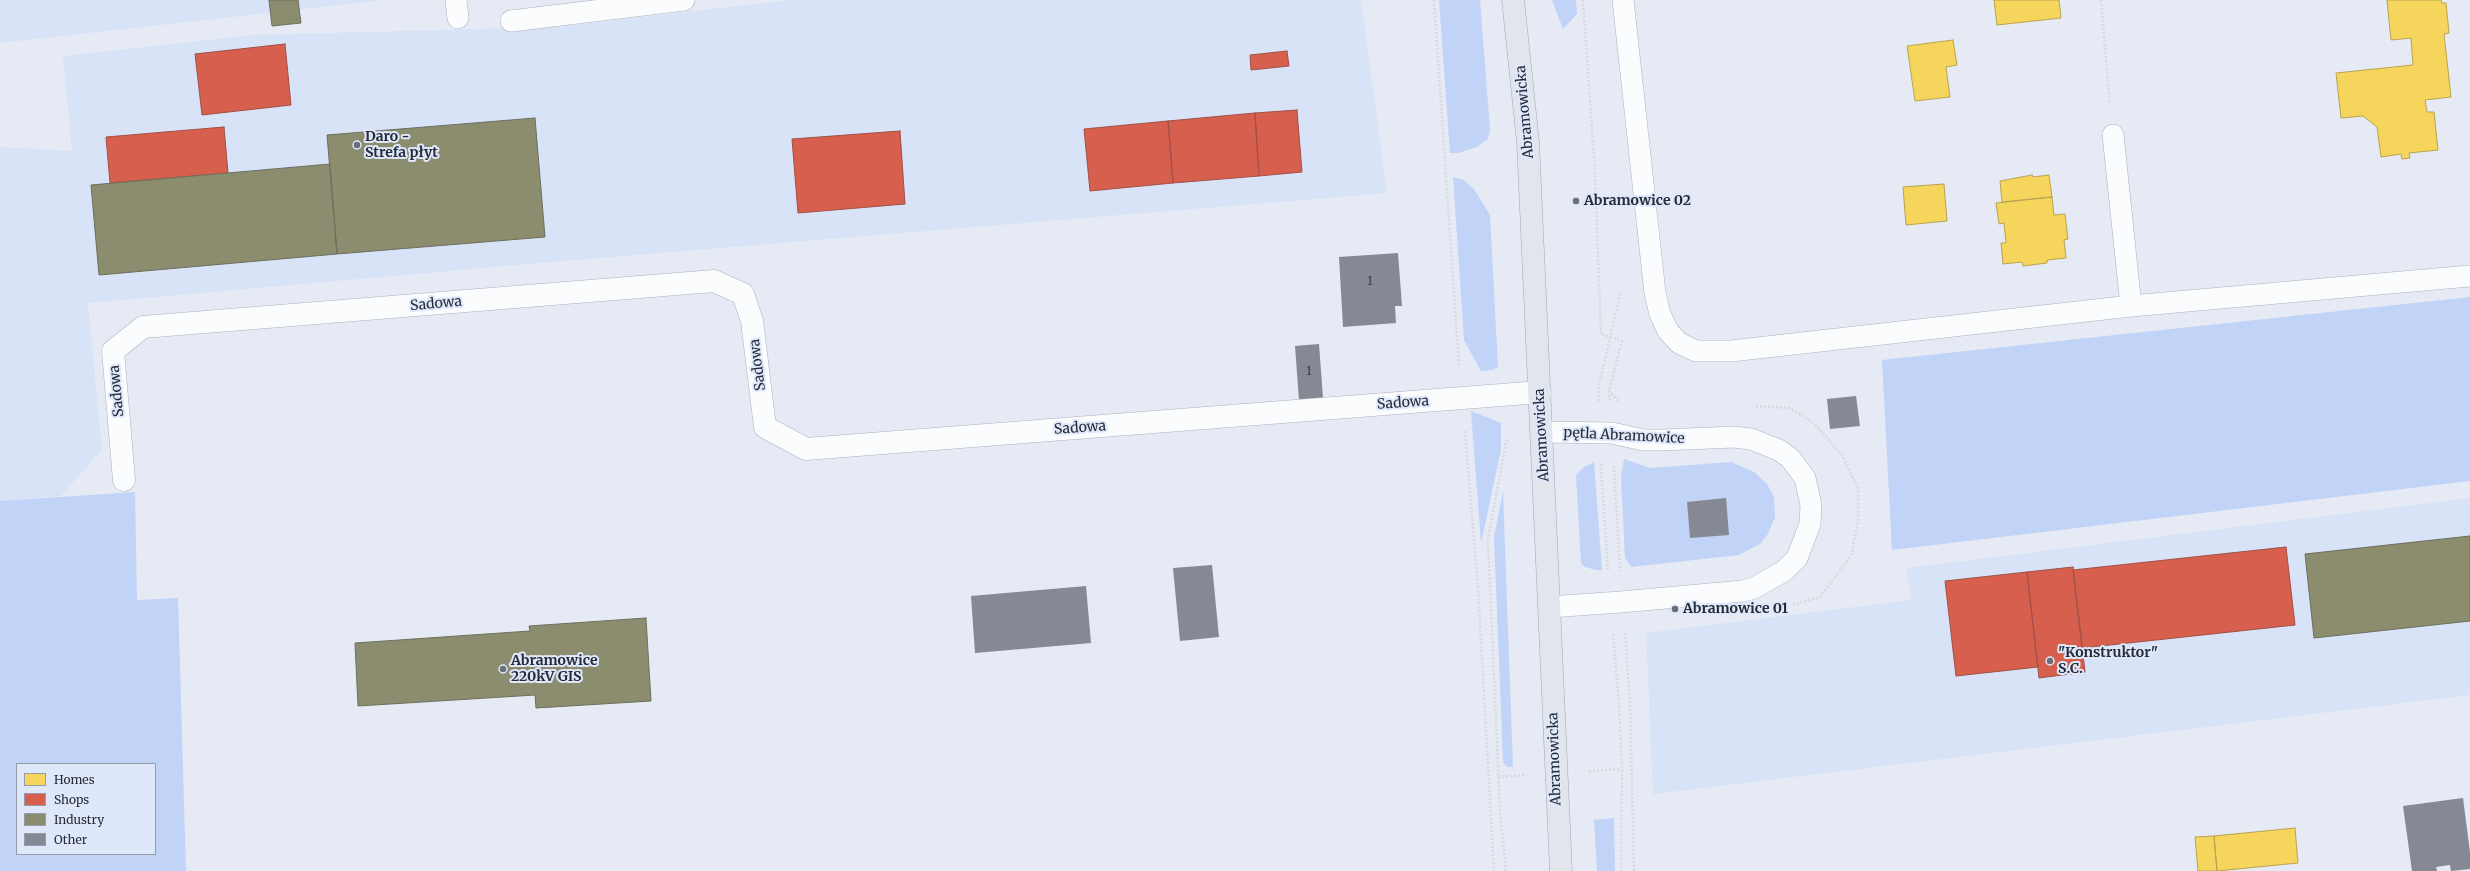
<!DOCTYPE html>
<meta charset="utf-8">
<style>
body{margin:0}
#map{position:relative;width:2470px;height:871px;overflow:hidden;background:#e5eaf5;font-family:Merriweather,serif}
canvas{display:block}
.legend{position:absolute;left:16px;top:763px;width:140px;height:92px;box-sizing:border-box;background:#dfe8fb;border:1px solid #959dad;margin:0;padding:5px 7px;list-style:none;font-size:12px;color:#262c37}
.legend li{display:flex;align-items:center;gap:8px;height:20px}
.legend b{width:20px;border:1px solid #959dad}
</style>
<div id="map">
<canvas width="2470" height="871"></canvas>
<ul class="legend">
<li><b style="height:11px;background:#f6d55c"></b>Homes</li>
<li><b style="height:11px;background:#d6604d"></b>Shops</li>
<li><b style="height:11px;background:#8c8c6e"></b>Industry</li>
<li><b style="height:11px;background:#848993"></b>Other</li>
</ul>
</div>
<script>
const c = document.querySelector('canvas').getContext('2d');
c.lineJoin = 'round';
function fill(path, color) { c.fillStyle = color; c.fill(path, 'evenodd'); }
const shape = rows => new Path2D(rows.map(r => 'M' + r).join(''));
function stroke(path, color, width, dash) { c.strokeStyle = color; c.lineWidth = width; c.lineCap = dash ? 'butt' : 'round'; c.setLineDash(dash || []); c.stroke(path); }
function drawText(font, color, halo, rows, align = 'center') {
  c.font = font + ' Merriweather,serif'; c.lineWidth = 4; c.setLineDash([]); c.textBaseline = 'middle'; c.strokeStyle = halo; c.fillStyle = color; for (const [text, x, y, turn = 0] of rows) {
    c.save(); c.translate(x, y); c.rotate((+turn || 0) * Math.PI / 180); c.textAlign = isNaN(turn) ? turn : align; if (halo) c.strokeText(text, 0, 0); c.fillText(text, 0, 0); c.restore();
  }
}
fill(shape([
 [0,0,384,0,0,43],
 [790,0,1361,0,1387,193,539,263,88,303,102,449,61,496,0,501,0,147,72,151,63,56,252,35,556,27],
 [2470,498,2470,695,1653,794,1646,633,1911,600,1907,568]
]), '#d8e3f8');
fill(shape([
 [1439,0,1480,0,1490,130,1488,139,1477,147,1458,153,1450,153],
 [1552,0,1576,0,1577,14,1563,29],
 [1453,177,1464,180,1474,189,1490,215,1498,367,1492,370,1481,371,1464,340],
 [2470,297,2470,481,1892,550,1882,360],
 [1471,411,1501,423,1501,450,1481,543],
 [1624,459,1650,468,1731,462,1754,472,1767,484,1774,497,1775,517,1768,534,1760,544,1739,555,1631,567,1625,558,1621,477],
 [1594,462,1602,570,1596,570,1585,567,1581,563,1576,475,1584,467],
 [1503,491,1513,767,1507,767,1503,762,1494,537],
 [135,492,137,600,178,598,186,871,0,871,0,501],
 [17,764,155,764,155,854,17,854],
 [1614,818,1615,871,1597,871,1594,820]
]), '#c1d3f7');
const homes = shape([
 [1994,0,2059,0,2061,18,1997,25,1994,0],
 [2387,0,2441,0,2442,3,2446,3,2449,33,2444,34,2451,97,2425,100,2427,112,2434,112,2438,150,2409,153,2410,158,2402,159,2401,154,2381,157,2377,127,2363,116,2341,118,2336,73,2413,65,2411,38,2391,40,2387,0],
 [1953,40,1957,65,1946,67,1950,97,1915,101,1907,46,1953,40],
 [2032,175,2033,177,2049,175,2052,197,2002,202,2000,181,2032,175],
 [1944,184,1947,221,1906,225,1903,187,1944,184],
 [2052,197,2054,215,2065,214,2068,239,2064,240,2066,258,2047,260,2047,263,2023,266,2022,262,2003,264,2001,243,2006,243,2004,223,1999,224,1996,203,2052,197],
 [2295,828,2298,863,2217,871,2214,836,2295,828],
 [2214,836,2217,871,2198,871,2195,837,2214,836]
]);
fill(homes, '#f6d55c');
stroke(homes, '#b8a251', 1);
const shops = shape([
 [285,44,291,105,202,115,195,54,285,44],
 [1287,51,1289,66,1251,70,1250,55,1287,51],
 [1297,110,1302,172,1259,176,1255,113,1297,110],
 [1255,113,1259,176,1173,183,1168,121,1255,113],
 [1168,121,1173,183,1090,191,1084,129,1168,121],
 [224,127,228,173,110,183,106,137,224,127],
 [900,131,905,204,798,213,792,139,900,131],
 [2286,547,2295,625,2082,648,2073,570,2286,547],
 [2073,567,2085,672,2039,678,2027,572,2073,567],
 [2027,572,2038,667,1956,676,1945,581,2027,572]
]);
fill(shops, '#d6604d');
stroke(shops, '#a15046', 1);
const industry = shape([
 [269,0,298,0,301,23,272,26,269,0],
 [535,118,545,237,337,254,327,135,535,118],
 [330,164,337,254,99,275,91,185,330,164],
 [2470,536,2470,621,2314,638,2305,554,2470,536],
 [646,618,651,701,536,708,535,695,358,706,355,643,530,631,529,626,646,618]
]);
fill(industry, '#8c8c6e');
stroke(industry, '#6d6f5e', 1);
fill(shape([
 [1398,253,1402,306,1395,306,1396,323,1343,327,1339,257],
 [1319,344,1323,398,1299,400,1295,346],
 [1856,396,1860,426,1830,429,1827,399],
 [1726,498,1729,535,1690,538,1687,502],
 [1212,565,1219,637,1180,641,1173,568],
 [1086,586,1091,643,975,653,971,596],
 [2463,798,2470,852,2470,869,2451,871,2450,865,2436,867,2437,871,2412,871,2403,806]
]), '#848993');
const service = shape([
 [456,0,458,18],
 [1623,0,1655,293,1660,314,1668,331,1679,343,1696,351,1731,351,2131,306,2470,276],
 [511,21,684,0],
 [2113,135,2131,306],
 [1542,432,1612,433,1643,440,1662,440,1734,437,1751,439,1779,450,1790,458,1805,478,1811,505,1810,524,1797,558,1784,571,1754,588,1743,591,1621,602,1549,607]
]);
const minor = shape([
 [124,480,113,351,143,327,714,281,743,294,752,321,765,427,806,449,1540,392]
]);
const primary = shape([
 [1513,0,1528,142,1561,871]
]);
stroke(service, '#acb2bc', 22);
stroke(minor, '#acb2bc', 23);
stroke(primary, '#9fa6b5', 23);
stroke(shape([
 [1434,0,1459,366],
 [1583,0,1595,172,1601,334,1622,341,1609,390,1610,401],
 [2101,0,2110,104],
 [1609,390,1619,402],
 [1599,401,1598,389,1621,291],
 [1756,406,1790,408,1814,423,1842,455,1858,488,1858,523,1851,556,1820,597,1791,605],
 [1465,431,1478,589,1494,871],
 [1601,464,1608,571],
 [1614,466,1620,571],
 [1625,633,1630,703,1634,871],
 [1613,634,1619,704,1622,769,1621,871],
 [1589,771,1621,769],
 [1498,777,1526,775],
 [1506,871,1500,812,1488,539,1506,442,1509,439]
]), '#d7d9dc', 2.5, [2, 2]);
stroke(service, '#fbfcfe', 21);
stroke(minor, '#fbfcfe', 22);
stroke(primary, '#e2e6ec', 22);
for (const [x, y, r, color] of [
 [357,145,4,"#696e7a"],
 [1576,201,4,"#696e7a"],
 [1675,609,4,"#696e7a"],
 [2050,661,4,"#696e7a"],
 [503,669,4,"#696e7a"]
]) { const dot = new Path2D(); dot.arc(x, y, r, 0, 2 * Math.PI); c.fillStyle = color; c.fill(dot); stroke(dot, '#dfe8fb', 1.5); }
drawText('12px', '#3e434e', null, [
 ["1",1370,282],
 ["1",1309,372]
]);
drawText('14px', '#262c37', '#dfe8fb', [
 ["Abramowicka",1525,112,-95],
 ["Sadowa",436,304,-5],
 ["Sadowa",758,365,-97],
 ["Sadowa",117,391,-95],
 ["Sadowa",1403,403,-4],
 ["Sadowa",1080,428,-4],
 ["Abramowicka",1542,435,-93],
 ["pętla Abramowice",1624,436,3],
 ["Abramowicka",1555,759,-92]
]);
drawText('bold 14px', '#262c37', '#dfe8fb', [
 ["Daro -",365,137],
 ["Strefa płyt",365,153],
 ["Abramowice 02",1584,201],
 ["Abramowice 01",1683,609],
 ["\"Konstruktor\"",2058,653],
 ["S.C.",2058,669],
 ["Abramowice",511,661],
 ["220kV GIS",511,677]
], 'left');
</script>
